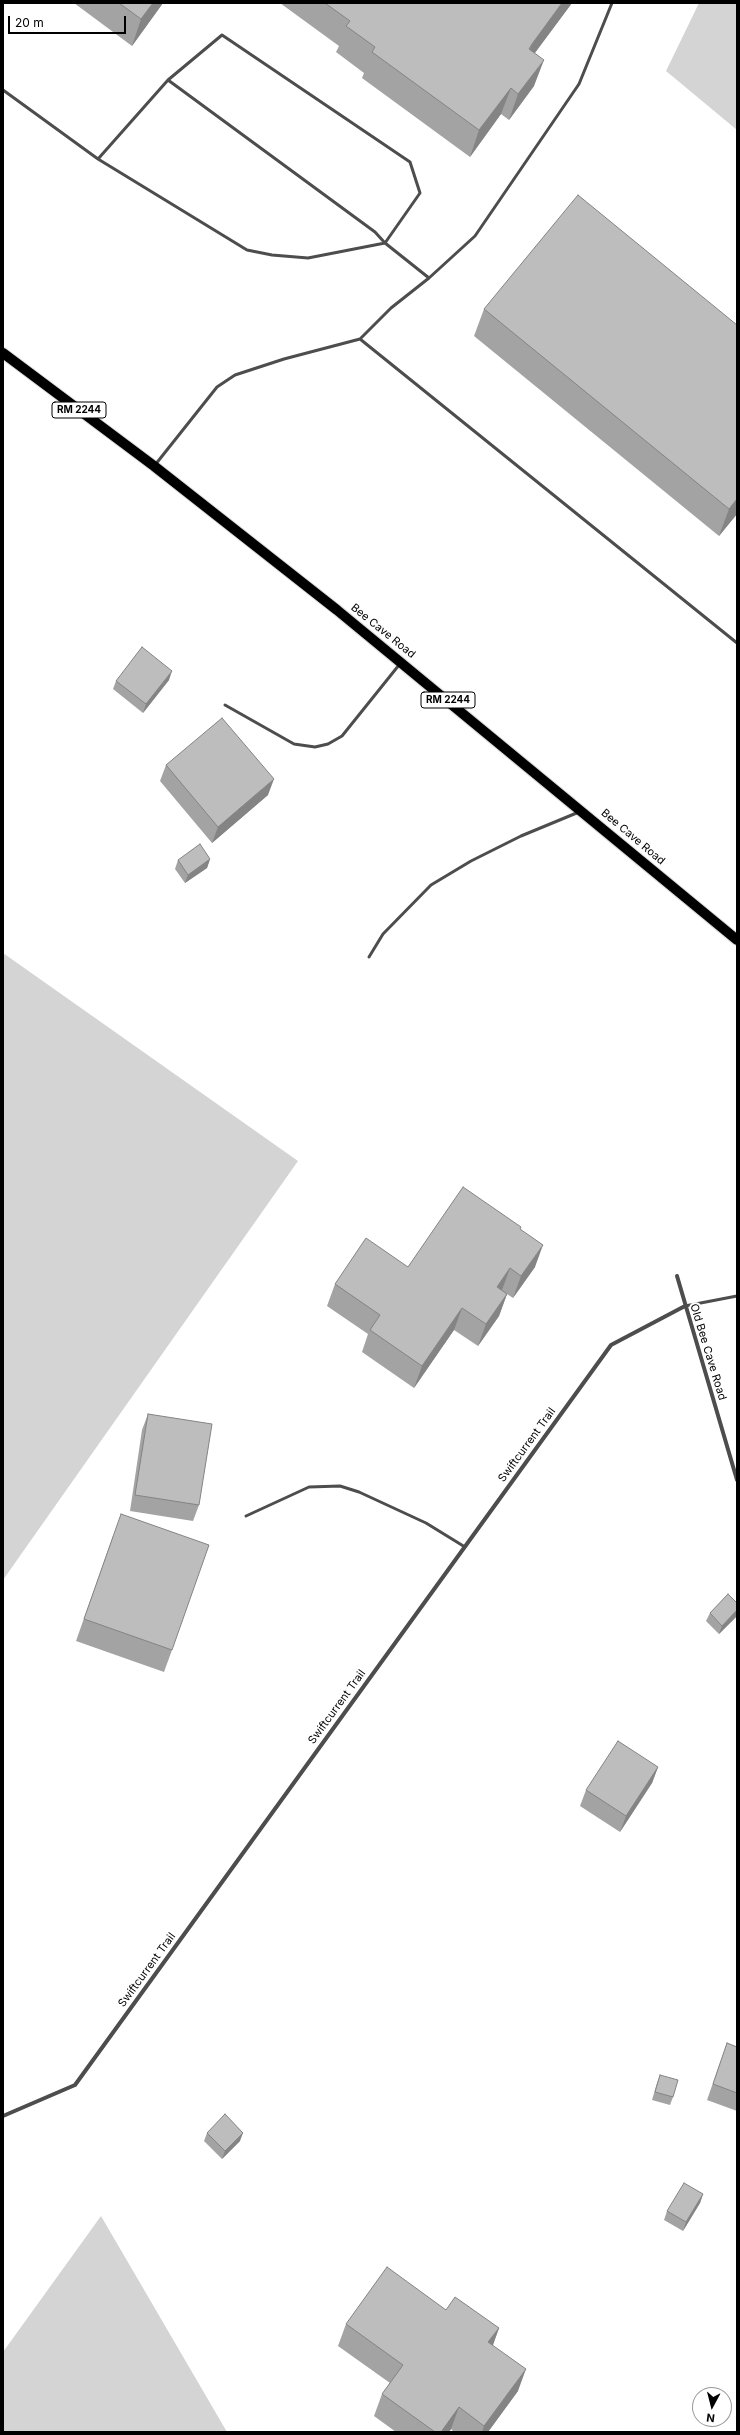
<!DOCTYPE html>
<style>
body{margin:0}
#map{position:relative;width:740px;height:2435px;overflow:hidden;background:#fff;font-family:Inter,sans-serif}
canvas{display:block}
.frame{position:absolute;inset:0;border:4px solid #000;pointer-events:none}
.north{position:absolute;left:692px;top:2387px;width:40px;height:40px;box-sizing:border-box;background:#fff;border:1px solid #999;border-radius:50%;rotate:187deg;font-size:11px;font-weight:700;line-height:16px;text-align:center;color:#000}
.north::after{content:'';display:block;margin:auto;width:14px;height:18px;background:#000;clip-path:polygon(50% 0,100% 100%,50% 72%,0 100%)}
.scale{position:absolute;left:8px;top:16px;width:118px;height:18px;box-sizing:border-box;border:2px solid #000;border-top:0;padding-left:5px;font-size:12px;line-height:14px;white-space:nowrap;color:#000;-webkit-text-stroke:3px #fff;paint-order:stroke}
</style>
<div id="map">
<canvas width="740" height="2435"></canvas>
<div class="frame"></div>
<div class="north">N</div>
<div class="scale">20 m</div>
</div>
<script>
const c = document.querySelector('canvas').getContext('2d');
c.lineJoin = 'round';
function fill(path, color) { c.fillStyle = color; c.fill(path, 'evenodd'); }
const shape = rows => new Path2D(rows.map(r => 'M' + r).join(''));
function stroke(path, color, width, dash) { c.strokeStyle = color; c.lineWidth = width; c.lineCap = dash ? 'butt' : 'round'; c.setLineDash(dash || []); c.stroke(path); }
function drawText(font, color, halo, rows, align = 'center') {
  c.font = font + ' Inter,sans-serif'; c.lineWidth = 4; c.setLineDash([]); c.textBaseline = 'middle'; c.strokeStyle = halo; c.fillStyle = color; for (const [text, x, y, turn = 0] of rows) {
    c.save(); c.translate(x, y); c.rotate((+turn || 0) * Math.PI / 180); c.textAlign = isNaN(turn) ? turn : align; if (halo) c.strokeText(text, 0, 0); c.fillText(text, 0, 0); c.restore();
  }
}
fill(shape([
 [699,3,737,3,737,130,666,71],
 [3,953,298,1161,3,1580],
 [101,2216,227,2432,3,2432,3,2352]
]), '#d4d4d4');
const primary = shape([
 [3,353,154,466,337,610,737,940]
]);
stroke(primary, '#dbdbdb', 12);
stroke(shape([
 [168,80,222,35,410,162,420,193,385,243,308,258,272,255,247,250,98,159,168,80,375,232,385,243,429,278],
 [3,90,98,159],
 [360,339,737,643],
 [155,465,217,387,235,375,284,359,360,339,391,308,429,278,475,236,579,84,612,3],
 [225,705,294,744,315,747,328,744,342,736,399,665],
 [369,957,383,934,431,885,471,861,521,836,579,812],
 [685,1306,737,1296],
 [246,1516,309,1487,340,1486,359,1492,426,1523,465,1547]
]), '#4d4d4d', 3);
stroke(shape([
 [677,1276,737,1480],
 [3,2116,75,2085,611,1345,685,1306]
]), '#4d4d4d', 4);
stroke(primary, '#000', 10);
fill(shape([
 [74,3,163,3,132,46],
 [280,3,572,3,535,53,534,86,509,120,501,114,470,157,362,78,364,73,336,52,339,46],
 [484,309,737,325,737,514,719,536,474,336],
 [169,680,143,713,113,689,116,681],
 [166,765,268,795,212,843,160,781],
 [210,859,207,868,185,883,175,869,178,860],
 [521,1230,535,1267,513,1298,507,1294,499,1316,478,1346,454,1330,414,1388,362,1352,368,1334,327,1306,335,1284,408,1267],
 [148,1414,199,1505,193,1521,130,1511,142,1430],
 [113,1536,172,1650,164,1672,76,1641],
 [737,1603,737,1616,719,1634,706,1621,710,1613],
 [658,1767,652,1783,620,1832,580,1806,586,1790],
 [727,2043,737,2047,737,2111,707,2100],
 [660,2075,673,2097,670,2105,652,2100,657,2083],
 [207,2133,240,2141,222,2159,204,2141],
 [703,2194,700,2203,683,2231,664,2220,667,2211],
 [446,2310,499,2328,493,2345,518,2391,488,2432,454,2432,451,2429,449,2432,396,2432,374,2416,382,2394,390,2383,338,2346,346,2324]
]), '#a3a3a3');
fill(shape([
 [153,3,163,3,132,46,141,19],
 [562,3,572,3,522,70,520,75,532,44],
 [544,60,534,86,509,120,518,94],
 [511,88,501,114,470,157,479,130],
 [737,499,737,514,719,536,729,509],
 [172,671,169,680,143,713,146,704],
 [274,779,268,795,212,843,218,827],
 [210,859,207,868,185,883,188,875],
 [543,1245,535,1267,513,1298,521,1276],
 [510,1268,502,1290,497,1287],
 [507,1294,499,1316,478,1346,486,1324],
 [462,1308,454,1330,414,1388,422,1366],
 [737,1610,737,1616,719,1634,722,1626],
 [658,1767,652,1783,620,1832,626,1816],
 [243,2133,240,2141,222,2159,225,2151],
 [703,2194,700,2203,683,2231,686,2222],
 [499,2328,491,2350,488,2342],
 [526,2369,518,2391,488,2432,482,2432,484,2426],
 [459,2407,451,2429,449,2432,441,2432]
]), '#848484');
const building = shape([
 [119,3,153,3,141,19,119,3],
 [325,3,562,3,532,44,529,49,544,60,518,94,511,88,479,130,372,52,375,47,346,26,350,21,325,3],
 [578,195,737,325,737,499,729,509,484,309,578,195],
 [142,647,172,671,146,704,116,681,142,647],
 [222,718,274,779,218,827,166,765,222,718],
 [200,844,210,859,188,875,178,860,200,844],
 [463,1187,521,1227,520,1229,543,1245,521,1276,510,1268,497,1287,507,1294,486,1324,462,1308,422,1366,370,1330,380,1315,335,1284,366,1238,408,1267,463,1187],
 [148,1414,212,1424,199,1505,135,1495,148,1414],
 [121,1514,209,1545,172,1650,84,1619,121,1514],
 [728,1594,737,1603,737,1610,722,1626,710,1613,728,1594],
 [618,1741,658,1767,626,1816,586,1790,618,1741],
 [727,2043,737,2047,737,2093,713,2084,727,2043],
 [660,2075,678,2080,673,2097,655,2092,660,2075],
 [225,2114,243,2133,225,2151,207,2133,225,2114],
 [684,2183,703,2194,686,2222,667,2211,684,2183],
 [387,2267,446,2310,455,2297,499,2328,488,2342,526,2369,484,2426,459,2407,441,2432,435,2432,382,2394,403,2365,346,2324,387,2267]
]);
fill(building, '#bdbdbd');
stroke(building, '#848484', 1);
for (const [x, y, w] of [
 [79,410,54],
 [448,700,54]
]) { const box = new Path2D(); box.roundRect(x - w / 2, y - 8, w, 16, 3); c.fillStyle = '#fff'; c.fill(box); stroke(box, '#000', 1); }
drawText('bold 10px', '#000', null, [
 ["RM 2244",79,410],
 ["RM 2244",448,700]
]);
drawText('11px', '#000', '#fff', [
 ["Bee Cave Road",383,631,39],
 ["Bee Cave Road",633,837,40],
 ["Old Bee Cave Road",708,1352,73],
 ["Swiftcurrent Trail",527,1445,-54],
 ["Swiftcurrent Trail",337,1707,-54],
 ["Swiftcurrent Trail",147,1970,-54]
]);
</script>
